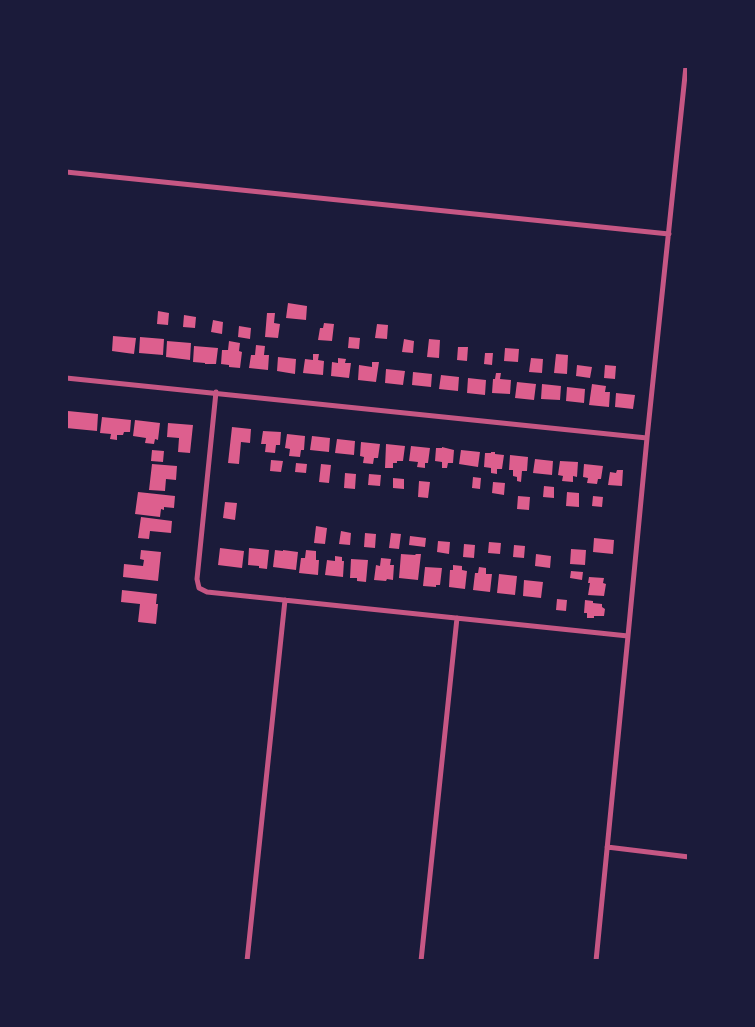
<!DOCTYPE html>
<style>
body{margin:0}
#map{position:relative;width:755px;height:1027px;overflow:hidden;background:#1b1b3a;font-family:"IBM Plex Sans",sans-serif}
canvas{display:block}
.frame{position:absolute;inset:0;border:68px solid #1b1b3a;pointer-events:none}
</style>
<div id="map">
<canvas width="755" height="1027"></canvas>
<div class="frame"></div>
</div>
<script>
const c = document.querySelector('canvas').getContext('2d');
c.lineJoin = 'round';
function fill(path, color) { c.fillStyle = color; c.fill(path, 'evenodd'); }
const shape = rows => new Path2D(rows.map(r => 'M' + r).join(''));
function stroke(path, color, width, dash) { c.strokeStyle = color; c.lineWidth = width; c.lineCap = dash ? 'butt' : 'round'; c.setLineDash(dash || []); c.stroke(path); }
fill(shape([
 [288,303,307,306,306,320,286,318],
 [158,311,169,313,168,325,157,324],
 [267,313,275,313,274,323,280,324,278,338,265,337],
 [184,315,196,317,195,328,183,327],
 [213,320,223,322,222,334,211,332],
 [324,323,334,324,332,341,318,340,320,328,323,328],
 [377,324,388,325,387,339,375,338],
 [239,326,251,328,250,339,238,337],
 [113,336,136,338,134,354,112,351],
 [140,337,164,339,163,355,139,353],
 [349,337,360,338,359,349,348,348],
 [404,339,414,341,413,353,402,352],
 [429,339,440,340,439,358,427,357],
 [167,341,191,343,190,360,166,357],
 [229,341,240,343,239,351,242,352,240,368,229,367,229,365,221,364,222,350,228,350],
 [256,345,265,346,264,355,269,355,268,370,249,368,251,355,255,355],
 [194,346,218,348,216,364,205,364,205,363,193,362],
 [458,347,468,347,467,361,457,360],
 [505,348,519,349,518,362,504,361],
 [485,353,493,353,492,365,484,364],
 [313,354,319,354,318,360,324,361,323,375,303,373,305,359,313,360],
 [556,354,568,355,567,374,554,373],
 [278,357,296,359,295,374,277,371],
 [338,358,346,359,345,363,351,363,349,378,331,376,332,362,338,363],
 [531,358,543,359,542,373,529,372],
 [372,362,379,362,376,382,358,380,359,365,372,367],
 [577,365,592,367,590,378,576,376],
 [605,365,616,366,615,379,604,378],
 [386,369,405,371,403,385,385,383],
 [413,372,432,374,431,387,412,385],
 [496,373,501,373,500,379,511,380,510,394,492,393,493,379,495,379],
 [441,375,459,377,458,391,439,389],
 [468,378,486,380,485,395,467,393],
 [517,382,536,384,534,400,515,398],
 [542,384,561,386,560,400,541,399],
 [592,384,606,386,605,392,610,392,609,407,589,405],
 [567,387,585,389,584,403,566,401],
 [616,393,635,395,633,409,615,407],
 [68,411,98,414,97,431,66,428],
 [102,417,131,420,130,432,124,432,123,435,117,435,117,440,110,439,111,434,100,433],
 [135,420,160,423,158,440,155,439,154,444,145,443,146,438,133,436],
 [168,423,193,425,190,453,178,452,179,438,167,437],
 [232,427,251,429,250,443,241,442,239,464,228,463],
 [263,431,281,432,280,445,276,445,275,453,265,452,266,444,261,444],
 [287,434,305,436,304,450,301,450,300,457,289,456,290,449,285,448],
 [312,436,330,438,329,452,310,450],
 [337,439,355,441,354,455,335,453],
 [361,442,380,444,378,458,374,458,373,464,363,463,364,457,360,456],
 [386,444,405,446,403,461,397,461,397,463,393,463,393,468,385,468],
 [411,446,430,448,428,463,425,463,425,468,417,467,418,462,409,461],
 [442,447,454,450,453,463,448,463,447,468,442,468,442,462,435,461,436,448,442,448],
 [152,450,164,451,163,462,151,461],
 [461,450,480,452,478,467,459,464],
 [491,452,495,452,495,454,504,455,502,469,497,469,497,474,491,473,491,468,484,467,485,453,491,453],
 [510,455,528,457,527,471,522,471,521,482,517,481,517,477,513,476,513,470,509,470],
 [535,459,553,461,552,475,533,473],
 [271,460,283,461,281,472,270,471],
 [560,461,578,462,577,477,573,476,573,482,562,481,563,476,558,475],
 [296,463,307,464,306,473,295,472],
 [152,464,177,466,176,480,166,479,165,491,149,490],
 [321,464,331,465,329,483,319,482],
 [584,464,603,466,601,479,598,479,597,484,587,483,588,478,583,477],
 [617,470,623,470,622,486,608,485,610,472,616,473],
 [345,473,356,474,355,489,344,488],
 [369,474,381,475,380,486,368,485],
 [473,477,481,478,480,489,472,488],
 [393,478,404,479,404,489,393,488],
 [419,481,430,482,428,498,418,497],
 [493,482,505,483,504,495,492,493],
 [544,486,554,487,554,498,543,497],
 [138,492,175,496,174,508,164,507,164,510,161,509,160,517,135,514],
 [567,492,579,493,579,507,566,506],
 [518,496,530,497,529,510,517,509],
 [593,496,603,497,602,507,592,506],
 [225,502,237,503,235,520,223,518],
 [141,517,172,521,171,533,150,531,149,539,138,538],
 [316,526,327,528,325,544,314,543],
 [341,531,351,533,350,545,339,544],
 [365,533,376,534,375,548,364,547],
 [391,533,401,534,399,549,389,548],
 [410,536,426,538,425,547,409,545],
 [594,538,614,540,613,554,593,552],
 [438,541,450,542,449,554,437,552],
 [489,542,501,543,500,554,488,553],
 [464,544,475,545,474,558,463,557],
 [514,545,525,546,524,558,513,557],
 [220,548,244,551,242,568,218,565],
 [249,548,269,550,267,569,259,568,259,566,248,565],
 [571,549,586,550,585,565,570,564],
 [141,550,161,552,158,581,123,577,124,564,143,566,144,560,140,559],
 [275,550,283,551,283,550,298,552,296,570,273,567],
 [306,550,316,551,316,560,319,560,318,575,299,573,301,558,305,558],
 [401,554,415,555,416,554,421,554,418,580,399,578],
 [536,554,551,556,550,568,535,566],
 [335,556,342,557,342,561,344,561,343,577,325,575,327,560,335,561],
 [381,558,391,559,390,565,394,565,393,580,387,579,386,581,374,580,376,565,380,566],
 [351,559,368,560,366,582,357,581,357,578,350,578],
 [453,565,462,566,462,570,467,571,465,589,449,587,450,570,453,570],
 [425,567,442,568,440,585,436,585,436,587,423,586],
 [479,567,486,568,486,574,492,574,490,592,473,590,475,573,478,573],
 [571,571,583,572,582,580,570,578],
 [499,574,517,576,515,595,497,593],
 [589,577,604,578,603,583,606,584,604,596,588,595,590,583,588,583],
 [524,580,543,582,541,598,523,596],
 [122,590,157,594,156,604,158,604,156,624,138,622,140,604,121,602],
 [557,599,567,600,566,611,556,610],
 [585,600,593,601,593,603,602,604,602,607,605,609,604,616,594,616,594,618,587,618,587,613,584,613]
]), '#dd5f8e');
stroke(shape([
 [66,172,669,234],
 [66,378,647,438],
 [216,392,197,579,199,588,207,592,628,636],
 [607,847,689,857],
 [247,961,285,600],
 [421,961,457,618],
 [596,961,628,636,647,438,686,66]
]), '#c65784', 5);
</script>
